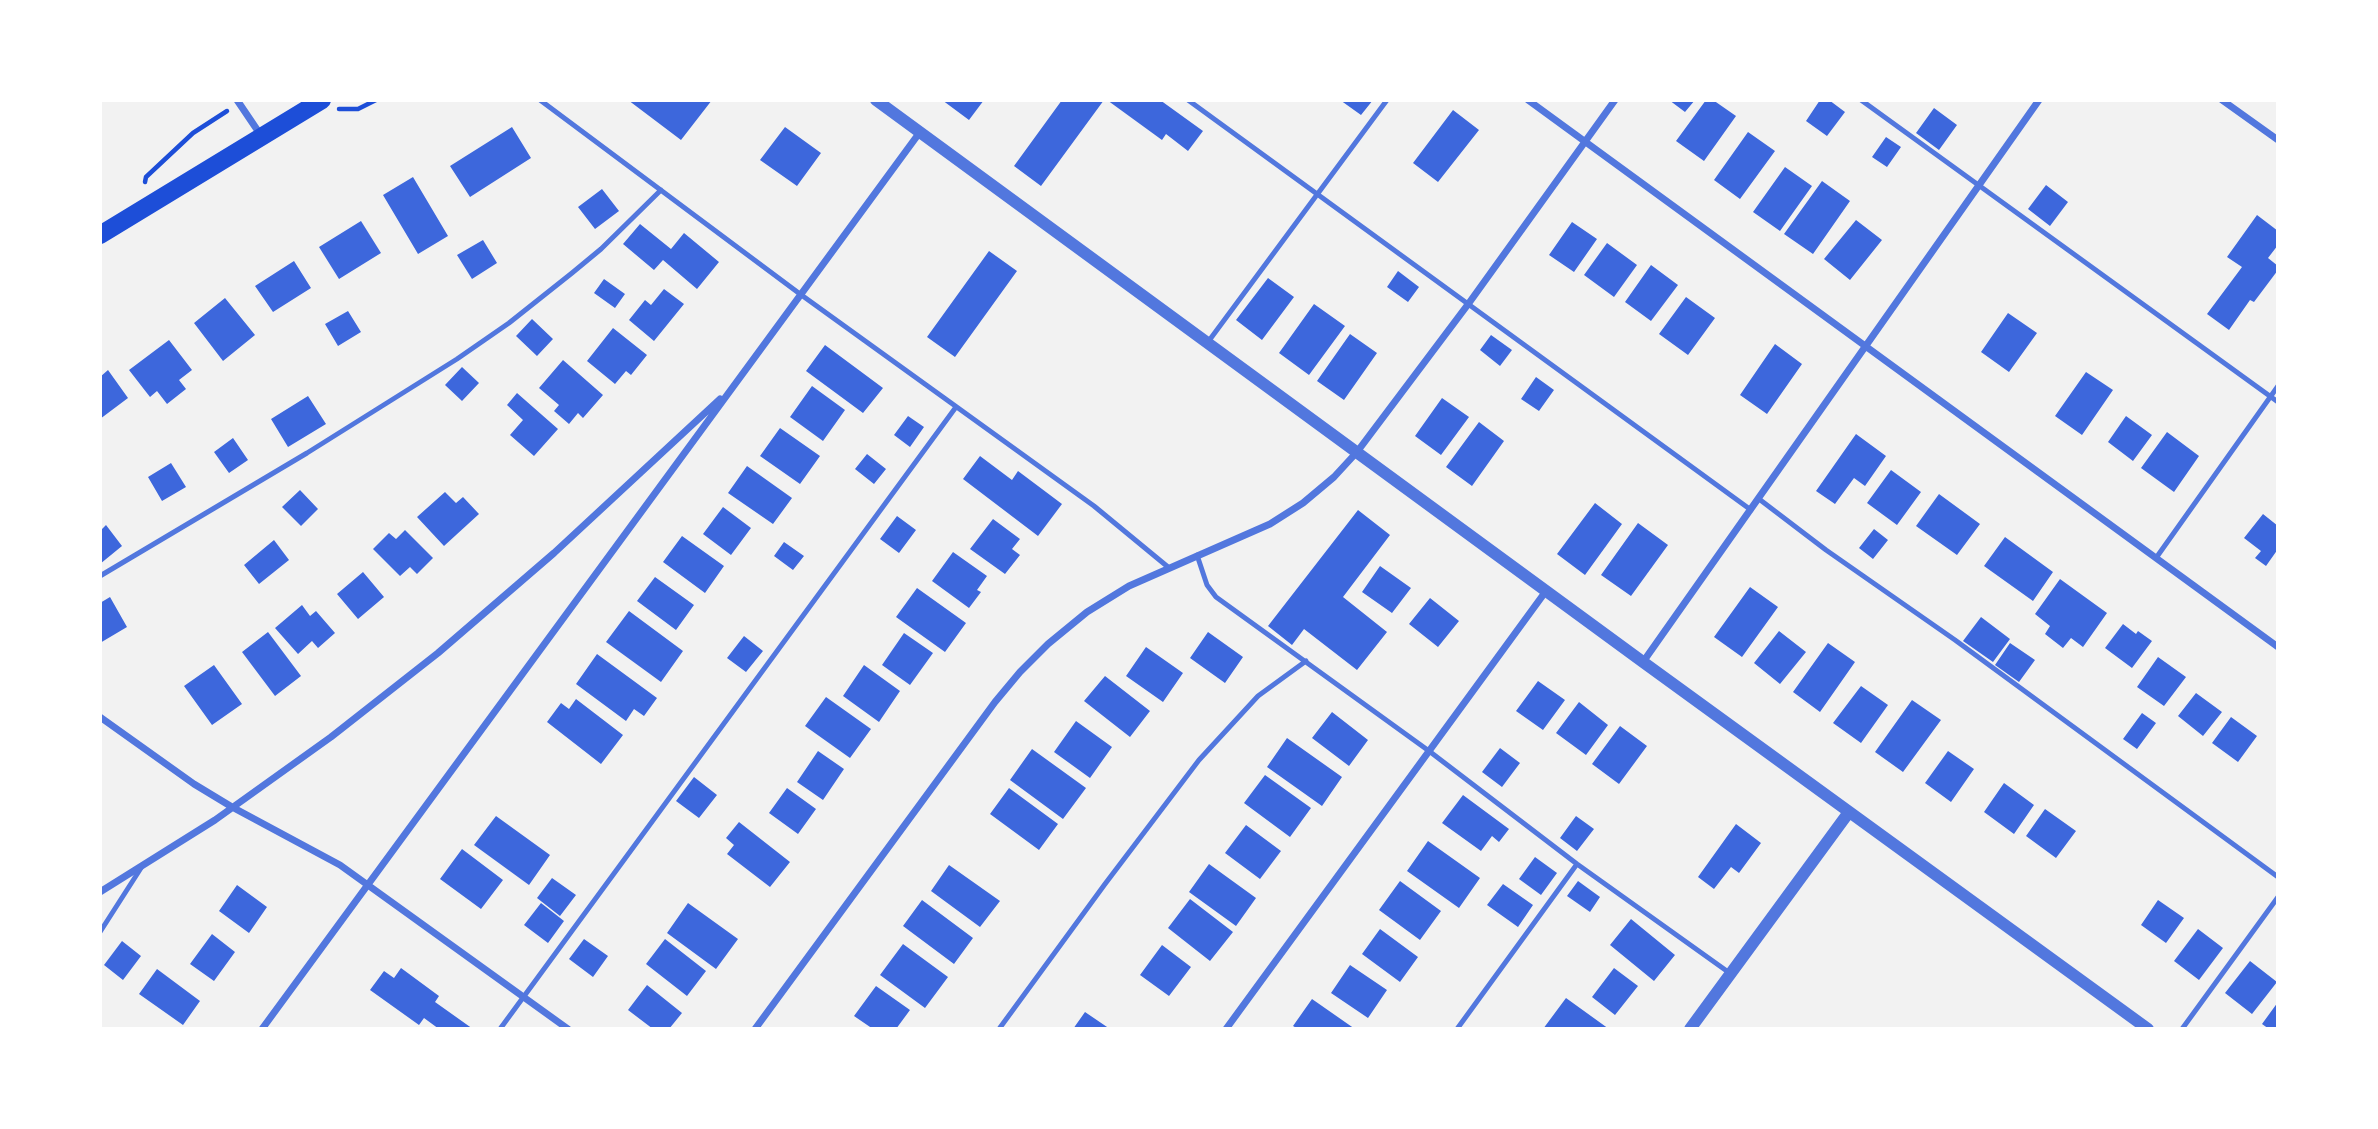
<!DOCTYPE html>
<style>
body{margin:0}
#map{position:relative;width:2378px;height:1129px;overflow:hidden;background:#f2f2f2;font-family:Quicksand,sans-serif}
canvas{display:block}
.frame{position:absolute;inset:0;border:102px solid #fff;pointer-events:none}
</style>
<div id="map">
<canvas width="2378" height="1129"></canvas>
<div class="frame"></div>
</div>
<script>
const c = document.querySelector('canvas').getContext('2d');
c.lineJoin = 'round';
function fill(path, color) { c.fillStyle = color; c.fill(path, 'evenodd'); }
const shape = rows => new Path2D(rows.map(r => 'M' + r).join(''));
function stroke(path, color, width, dash) { c.strokeStyle = color; c.lineWidth = width; c.lineCap = dash ? 'butt' : 'round'; c.setLineDash(dash || []); c.stroke(path); }
fill(shape([
 [628,100,712,100,681,140],
 [942,100,984,100,969,120],
 [1062,100,1104,100,1041,186,1014,166],
 [1107,100,1160,100,1203,131,1188,151,1166,134,1162,140],
 [1340,100,1373,100,1361,115],
 [1669,100,1695,100,1685,112],
 [1706,100,1713,100,1736,116,1704,161,1676,141],
 [1820,100,1829,100,1845,112,1827,136,1806,121],
 [1934,108,1957,125,1939,150,1916,133],
 [1453,110,1479,130,1438,182,1413,163],
 [512,127,531,158,470,197,450,166],
 [785,127,821,153,797,186,760,160],
 [1748,132,1775,151,1740,199,1714,180],
 [1886,137,1901,147,1887,167,1872,157],
 [1785,167,1812,186,1780,231,1753,212],
 [413,177,448,236,418,254,383,195],
 [1822,181,1850,201,1813,254,1784,234],
 [2046,185,2068,202,2050,226,2028,209],
 [602,189,619,211,595,229,578,207],
 [2257,215,2278,231,2278,245,2268,258,2278,266,2278,270,2254,302,2250,300,2229,330,2207,314,2242,267,2227,257],
 [1856,220,1882,240,1850,280,1824,259],
 [361,221,381,253,339,279,319,247],
 [1572,222,1597,239,1574,272,1549,255],
 [640,224,671,249,684,233,719,262,697,289,663,260,654,270,623,244],
 [483,240,497,263,472,279,457,255],
 [1607,243,1637,265,1614,297,1584,275],
 [989,251,1017,271,955,357,927,337],
 [294,261,311,288,273,312,255,286],
 [1651,265,1678,285,1651,321,1625,302],
 [1398,271,1419,287,1408,302,1387,287],
 [1268,278,1294,297,1262,340,1236,320],
 [604,279,625,294,615,308,594,293],
 [664,289,684,304,654,341,629,320,645,300,651,305],
 [1686,297,1715,318,1688,355,1659,334],
 [225,298,255,335,223,361,194,323],
 [1314,304,1345,326,1309,375,1279,353],
 [348,311,361,332,338,346,325,324],
 [2008,313,2037,333,2009,372,1981,352],
 [532,319,553,339,537,356,516,336],
 [613,328,647,355,631,375,626,371,615,384,587,361],
 [1350,334,1377,353,1344,400,1317,381],
 [1491,335,1512,350,1500,366,1480,350],
 [169,340,192,370,179,380,186,389,167,404,157,391,150,397,129,370],
 [1775,344,1802,364,1767,414,1740,395],
 [825,345,883,388,863,413,806,371],
 [563,360,603,395,583,418,578,413,569,424,554,411,559,405,539,388],
 [462,367,479,383,462,401,445,385],
 [108,370,128,398,100,419,100,377],
 [2086,372,2113,390,2082,435,2055,416],
 [1536,377,1554,390,1539,411,1521,399],
 [812,386,845,410,823,441,790,417],
 [517,393,558,429,534,456,510,435,523,420,507,405],
 [308,396,326,424,288,447,271,419],
 [1442,398,1469,417,1441,455,1415,436],
 [908,416,924,427,910,447,894,435],
 [2126,416,2152,435,2133,461,2108,442],
 [1479,422,1504,441,1472,486,1446,467],
 [780,428,820,456,800,484,760,456],
 [2167,432,2199,456,2174,492,2141,468],
 [1856,434,1886,456,1865,486,1854,478,1835,504,1816,491],
 [233,438,248,460,229,473,214,452],
 [867,454,886,469,874,484,855,469],
 [980,456,1012,480,1018,471,1062,504,1038,536,963,479],
 [171,463,186,487,162,501,148,477],
 [747,466,792,498,773,524,728,493],
 [1891,470,1921,492,1897,525,1867,503],
 [300,490,318,509,301,526,282,507],
 [445,492,456,503,463,497,479,514,444,546,417,517],
 [1939,494,1980,524,1957,555,1916,526],
 [1595,503,1622,524,1585,575,1557,554],
 [723,507,751,528,731,555,703,534],
 [1358,510,1390,535,1343,597,1387,632,1357,670,1304,629,1292,645,1268,626],
 [2263,514,2278,526,2278,549,2266,566,2255,558,2261,551,2244,538],
 [897,516,916,530,899,553,880,539],
 [993,519,1020,539,1012,549,1020,555,1005,574,970,549],
 [1638,523,1668,545,1631,596,1601,575],
 [106,525,122,546,100,564,100,531],
 [1874,529,1888,540,1873,559,1859,548],
 [405,530,433,558,417,574,410,567,400,576,373,549,389,533,396,539],
 [682,536,724,566,705,593,663,562],
 [2005,537,2053,572,2033,601,1984,566],
 [274,540,289,560,259,584,244,565],
 [784,542,804,556,793,570,774,556],
 [953,552,987,576,977,590,981,592,969,608,932,581],
 [1380,566,1411,588,1392,613,1362,592],
 [363,572,384,597,358,619,337,594],
 [655,577,694,605,676,630,637,601],
 [2060,579,2107,613,2083,647,2071,638,2063,648,2045,634,2050,626,2035,614],
 [1750,587,1778,607,1742,657,1714,637],
 [917,588,966,623,945,652,896,617],
 [110,597,127,627,100,643,100,603],
 [1430,598,1459,621,1438,647,1409,624],
 [302,605,310,616,316,611,335,633,318,648,312,641,298,654,275,628],
 [629,611,683,651,661,682,606,642],
 [1981,617,2010,639,1993,662,1963,641],
 [2123,624,2136,634,2138,631,2152,641,2132,668,2105,648],
 [1779,631,1806,652,1780,684,1754,663],
 [268,632,301,676,275,696,242,652],
 [1208,632,1243,657,1225,683,1190,658],
 [904,633,933,653,910,685,882,665],
 [744,636,763,651,746,672,727,658],
 [1828,643,1855,662,1820,712,1793,692],
 [2010,643,2035,660,2019,682,1995,665],
 [1146,647,1183,673,1163,702,1126,676],
 [597,654,657,698,644,716,634,709,626,721,576,684],
 [2158,657,2186,677,2164,706,2137,687],
 [214,665,242,704,212,725,184,686],
 [864,665,900,691,879,722,843,696],
 [1105,676,1150,711,1130,737,1084,701],
 [1538,681,1565,700,1543,730,1516,711],
 [1861,686,1888,705,1861,743,1833,723],
 [2196,693,2222,712,2203,736,2178,716],
 [826,697,871,729,850,758,805,726],
 [576,699,623,735,601,764,547,722,561,703,569,709],
 [1912,700,1941,720,1903,772,1875,752],
 [1579,702,1608,725,1586,755,1556,733],
 [1332,712,1368,740,1349,766,1312,738],
 [2142,713,2156,723,2137,749,2123,739],
 [2231,717,2257,736,2238,762,2212,743],
 [1076,721,1112,747,1090,778,1054,752],
 [1620,726,1647,746,1619,784,1592,764],
 [1287,738,1342,777,1322,806,1267,767],
 [1500,748,1520,763,1502,787,1482,772],
 [1032,749,1086,788,1063,819,1010,780],
 [818,751,844,769,823,800,797,782],
 [1948,751,1974,769,1951,802,1925,783],
 [1265,775,1311,808,1290,837,1244,803],
 [694,777,717,795,699,818,676,801],
 [2004,783,2034,805,2014,834,1984,812],
 [787,788,816,809,798,834,769,813],
 [1009,788,1058,824,1039,850,990,814],
 [1463,795,1509,829,1499,842,1492,836,1481,851,1442,823],
 [2045,809,2076,831,2056,858,2026,836],
 [496,816,550,855,529,885,474,845],
 [1576,816,1594,829,1577,851,1560,838],
 [739,822,790,862,770,887,727,854,734,845,726,838],
 [1736,824,1761,843,1739,873,1731,867,1714,889,1698,877],
 [1246,825,1281,851,1260,879,1225,853],
 [1428,841,1480,878,1459,908,1407,871],
 [462,849,503,880,481,909,440,879],
 [1535,857,1557,873,1541,895,1519,879],
 [1209,864,1256,898,1236,926,1189,892],
 [949,865,1000,901,980,927,931,891],
 [552,878,576,895,560,916,537,898],
 [1400,881,1441,911,1420,940,1379,910],
 [1578,881,1600,897,1590,912,1567,896],
 [1503,884,1533,905,1518,927,1487,905],
 [237,885,267,907,249,933,219,911],
 [1190,899,1233,932,1210,961,1168,928],
 [922,900,973,938,954,964,903,926],
 [2158,900,2184,918,2166,943,2141,925],
 [541,903,564,921,548,943,524,925],
 [688,903,738,939,716,969,667,933],
 [1631,919,1675,955,1654,981,1610,945],
 [1380,929,1418,957,1400,982,1362,954],
 [2198,929,2223,948,2199,980,2174,961],
 [212,934,235,952,214,981,190,964],
 [584,939,608,956,593,977,569,959],
 [665,939,706,971,687,996,646,964],
 [122,941,141,956,123,980,104,965],
 [903,944,948,977,925,1008,880,975],
 [1162,945,1191,967,1169,996,1140,975],
 [2250,961,2277,982,2252,1014,2225,993],
 [1350,965,1387,990,1368,1018,1331,993],
 [401,968,439,996,435,1002,473,1029,439,1029,424,1018,419,1025,370,990,384,971,394,978],
 [1614,968,1638,986,1615,1015,1592,997],
 [157,969,200,1001,183,1025,139,994],
 [647,985,682,1013,669,1029,653,1029,628,1010],
 [876,986,910,1010,896,1029,873,1029,854,1016],
 [1566,998,1609,1029,1543,1029],
 [1312,999,1355,1029,1298,1029,1293,1026],
 [2278,1002,2278,1029,2269,1029,2262,1024],
 [1085,1012,1110,1029,1073,1029]
]), '#3d67dc');
stroke(shape([
 [339,109,358,109,376,100],
 [145,182,146,177,193,133,227,111]
]), '#1d4ed8', 4.5);
stroke(shape([
 [540,100,800,294,1094,506,1168,567],
 [1188,100,1751,510],
 [1861,100,2278,402],
 [1208,342,1387,100],
 [1759,499,1826,550,1955,640,2278,877],
 [1197,555,1207,585,1216,597,1429,751,1577,864,1731,974],
 [2156,558,2278,386],
 [100,576,307,453,457,359,509,323,572,273,601,249,661,190],
 [100,932,141,868],
 [500,1029,956,407],
 [999,1029,1105,884,1199,760,1258,696,1306,661],
 [1457,1029,1577,864],
 [2182,1029,2278,897]
]), '#5277de', 5);
stroke(shape([
 [237,100,262,137],
 [1528,100,2278,647],
 [2222,100,2278,140],
 [1643,662,2039,100],
 [100,717,194,784,232,807,340,865,568,1029],
 [100,892,215,820,331,737,438,653,554,553,720,399],
 [262,1029,920,132],
 [755,1029,995,702,1020,672,1048,644,1087,612,1129,586,1270,524,1303,503,1334,477,1357,452,1469,303,1615,100],
 [1226,1029,1546,591]
]), '#5277de', 7);
stroke(shape([
 [876,100,1643,662,2148,1029],
 [1690,1029,1849,812]
]), '#5277de', 12);
stroke(shape([
 [100,235,322,100]
]), '#1d4ed8', 18);
</script>
